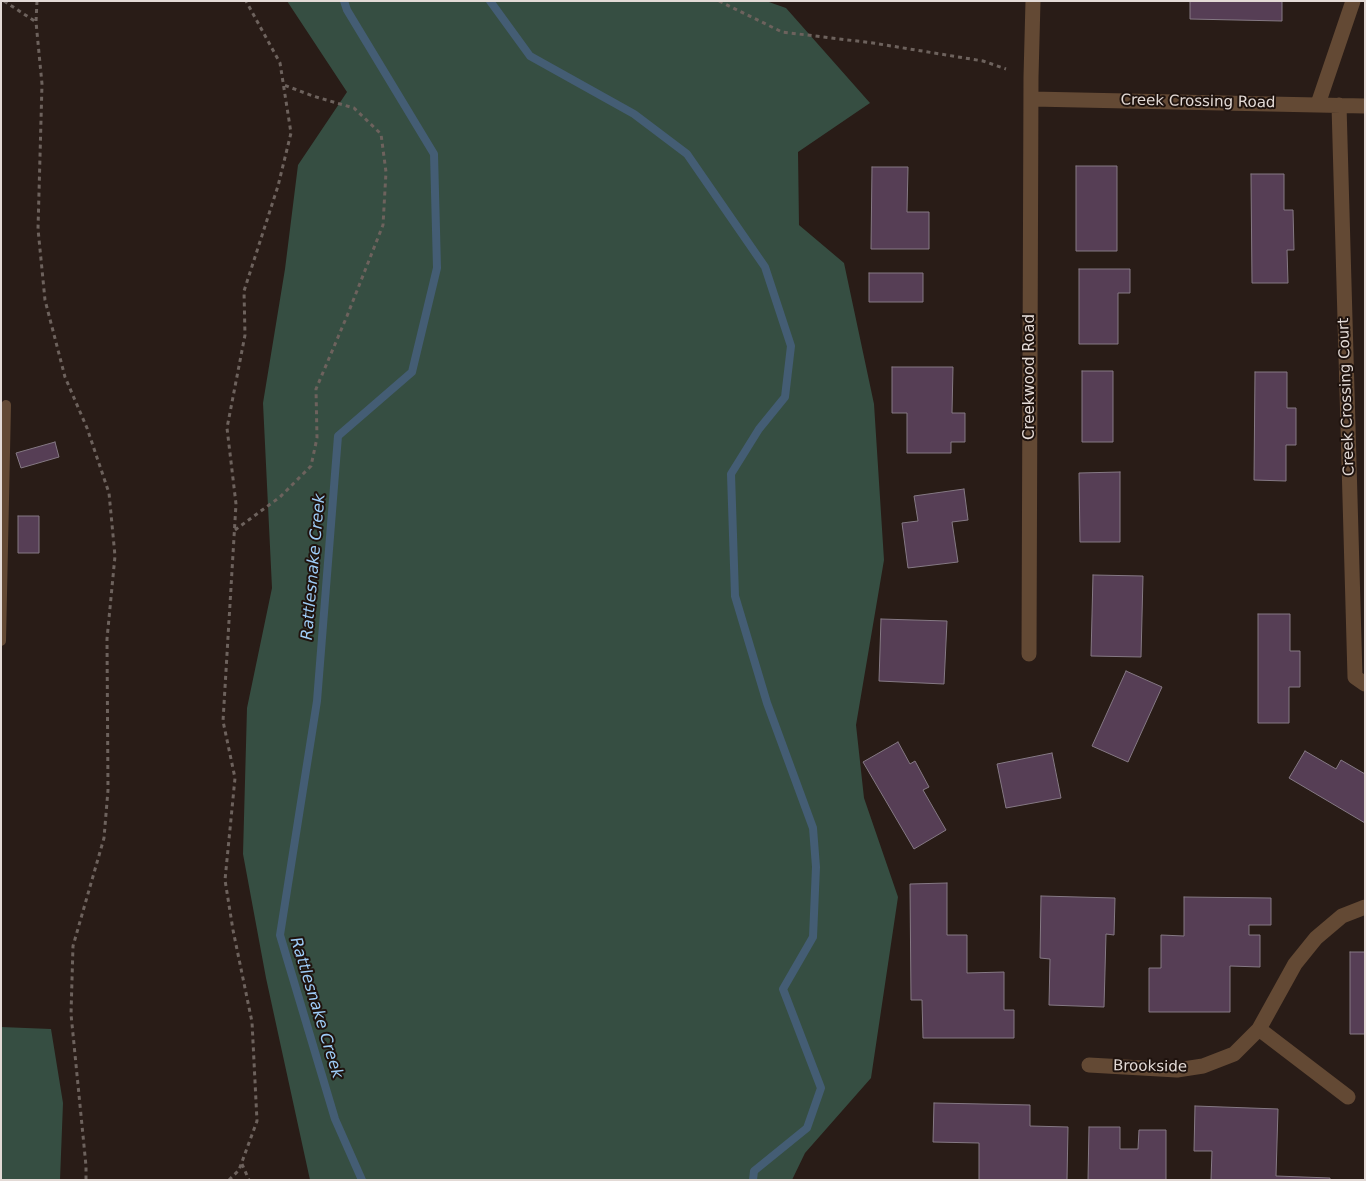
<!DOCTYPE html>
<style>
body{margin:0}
#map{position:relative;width:1366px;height:1181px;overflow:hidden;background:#291c17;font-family:"DejaVu Sans",sans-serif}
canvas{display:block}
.frame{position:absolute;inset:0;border:2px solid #e3dad6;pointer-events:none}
</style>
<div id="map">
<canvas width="1366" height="1181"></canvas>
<div class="frame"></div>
</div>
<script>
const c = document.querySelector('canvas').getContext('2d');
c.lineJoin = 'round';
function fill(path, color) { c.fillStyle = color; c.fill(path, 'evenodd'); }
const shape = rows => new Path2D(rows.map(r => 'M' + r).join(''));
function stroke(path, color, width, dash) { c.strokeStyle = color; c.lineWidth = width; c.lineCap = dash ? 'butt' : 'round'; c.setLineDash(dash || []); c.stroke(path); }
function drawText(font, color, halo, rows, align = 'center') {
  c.font = font + ' "DejaVu Sans",sans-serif'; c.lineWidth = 4; c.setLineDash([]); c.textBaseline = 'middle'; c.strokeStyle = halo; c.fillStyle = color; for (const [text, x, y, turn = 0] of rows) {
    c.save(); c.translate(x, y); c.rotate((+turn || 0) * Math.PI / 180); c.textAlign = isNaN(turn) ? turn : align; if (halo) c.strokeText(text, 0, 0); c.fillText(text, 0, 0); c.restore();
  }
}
fill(shape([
 [287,1,766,1,786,8,870,103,798,152,799,225,844,263,874,404,884,560,856,725,864,798,898,897,871,1078,805,1153,792,1180,310,1180,266,978,243,854,247,708,272,588,263,403,285,269,298,165,347,92],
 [1,1027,51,1029,63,1103,60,1180,1,1180]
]), '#364e42');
stroke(shape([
 [344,1,347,10,434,154,437,268,412,372,338,436,317,701,280,935,335,1119,362,1180],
 [490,1,530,56,634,114,687,154,765,267,791,346,785,397,759,429,731,474,735,596,767,703,813,828,816,867,813,937,783,989,821,1088,807,1128,754,1171,753,1180]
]), '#445d74', 8);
const building = shape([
 [1190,1,1282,1,1282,21,1190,19,1190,1],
 [1076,166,1117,166,1117,251,1076,251,1076,166],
 [872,167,908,167,907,212,929,212,929,249,871,249,872,167],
 [1251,174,1284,174,1284,210,1293,210,1294,250,1287,250,1288,283,1252,283,1251,174],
 [1079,269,1130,269,1130,293,1118,293,1118,344,1079,344,1079,269],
 [869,273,923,273,923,302,869,302,869,273],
 [892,367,953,367,952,413,965,413,965,442,951,442,951,453,907,453,907,413,892,413,892,367],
 [1082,371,1113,371,1113,442,1082,442,1082,371],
 [1255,372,1287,372,1287,408,1296,408,1296,445,1286,445,1286,481,1254,480,1255,372],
 [55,442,59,457,21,468,16,453,55,442],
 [1120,472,1120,542,1080,542,1079,473,1120,472],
 [964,489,968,520,952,522,958,562,908,568,902,523,918,521,914,496,964,489],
 [18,516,39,516,39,553,18,553,18,516],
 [1093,575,1143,576,1141,657,1091,656,1093,575],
 [1258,614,1290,614,1290,651,1300,651,1300,687,1289,687,1289,723,1258,723,1258,614],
 [881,619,947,621,944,684,879,681,881,619],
 [1126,671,1162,687,1128,762,1092,746,1126,671],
 [898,742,910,764,915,761,929,787,923,790,946,830,914,849,863,762,898,742],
 [1305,751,1336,769,1341,760,1365,774,1365,823,1289,778,1305,751],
 [1052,753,1061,798,1006,808,997,764,1052,753],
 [947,883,947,935,967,935,967,973,1004,972,1004,1010,1014,1010,1014,1038,923,1038,922,1000,911,1000,910,884,947,883],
 [1041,896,1115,898,1114,935,1106,934,1104,1007,1049,1005,1050,959,1040,958,1041,896],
 [1184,897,1271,898,1271,925,1249,925,1249,935,1260,935,1260,967,1230,966,1230,1012,1149,1012,1149,968,1161,968,1161,935,1184,936,1184,897],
 [1350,952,1365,952,1365,1034,1350,1034,1350,952],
 [934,1103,1030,1105,1030,1126,1068,1127,1067,1180,979,1180,979,1143,933,1142,934,1103],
 [1195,1106,1278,1109,1276,1176,1330,1178,1330,1180,1211,1180,1212,1151,1194,1151,1195,1106],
 [1089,1127,1120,1127,1120,1149,1138,1149,1139,1130,1166,1130,1166,1180,1088,1180,1089,1127]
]);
fill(building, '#563e55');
stroke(building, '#857984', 1);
stroke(shape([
 [4,1,36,22],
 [37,1,36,22,42,84,38,229,45,300,65,377,87,428,109,493,115,556,107,639,108,790,104,838,73,946,71,1014,86,1166,86,1180],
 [719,1,782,32,873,43,983,61,1006,69],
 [235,530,280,497,311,466,317,438,316,389,347,316,383,225,386,172,381,134,354,108,313,96,284,85],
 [242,1164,249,1180],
 [229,1180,239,1170,257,1121,252,1022,233,930,225,880,235,778,223,721,236,504,227,428,245,335,244,291,278,186,291,133,280,63,246,1]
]), '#6d625d', 3, [4, 4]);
stroke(shape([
 [1,641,6,405]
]), '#634934', 10);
stroke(shape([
 [1032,99,1365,106],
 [1318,104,1353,1],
 [1339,105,1355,677,1365,684],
 [1029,654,1031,77,1033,1],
 [1259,1029,1348,1097],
 [1089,1065,1177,1070,1203,1066,1234,1054,1259,1029,1295,964,1316,938,1342,916,1365,907]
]), '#634934', 15);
drawText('15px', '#e3dad6', '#1f130e', [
 ["Creek Crossing Road",1198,102,1],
 ["Creekwood Road",1030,377,-90],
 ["Creek Crossing Court",1347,397,-92],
 ["Brookside",1150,1067,1]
]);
drawText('italic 16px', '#9eccf7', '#1f130e', [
 ["Rattlesnake Creek",314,567,-85],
 ["Rattlesnake Creek",316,1008,73]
]);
</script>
